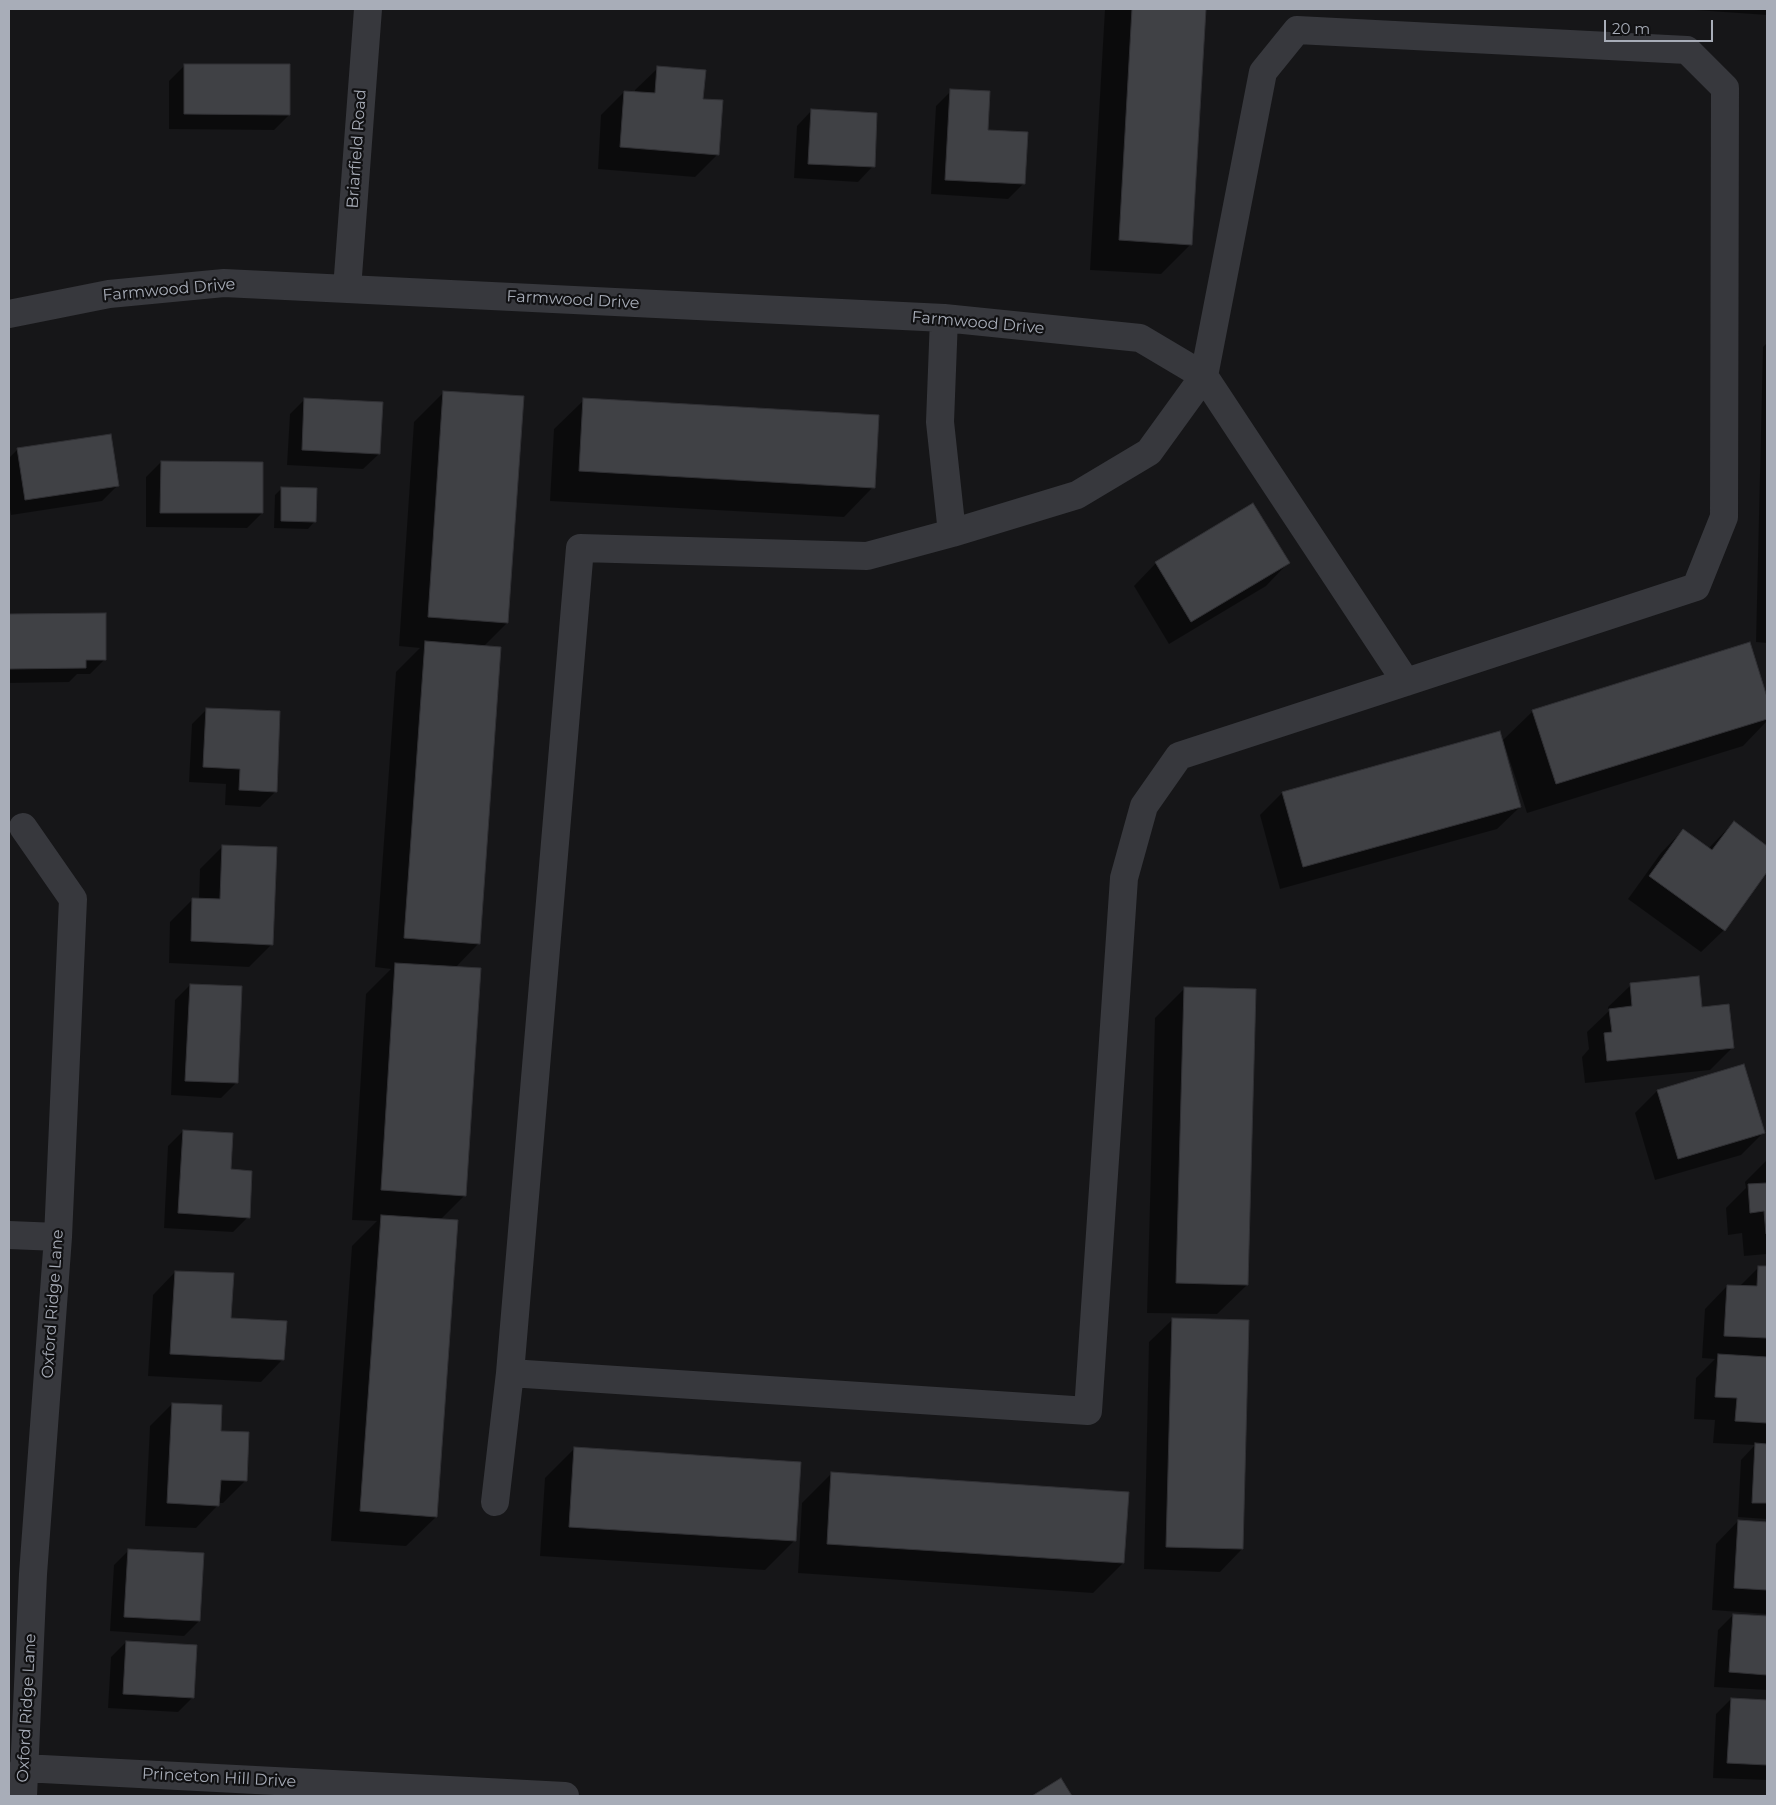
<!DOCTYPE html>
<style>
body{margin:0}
#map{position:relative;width:1776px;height:1805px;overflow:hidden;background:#161618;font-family:Montserrat,sans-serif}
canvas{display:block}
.frame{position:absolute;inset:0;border:10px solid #a8adb8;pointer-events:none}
.scale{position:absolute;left:1604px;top:20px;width:109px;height:22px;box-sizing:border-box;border:2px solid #a8adb8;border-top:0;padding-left:6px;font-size:15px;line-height:18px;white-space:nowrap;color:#a8adb8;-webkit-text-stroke:4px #111113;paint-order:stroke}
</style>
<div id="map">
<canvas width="1776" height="1805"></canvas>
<div class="frame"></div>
<div class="scale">20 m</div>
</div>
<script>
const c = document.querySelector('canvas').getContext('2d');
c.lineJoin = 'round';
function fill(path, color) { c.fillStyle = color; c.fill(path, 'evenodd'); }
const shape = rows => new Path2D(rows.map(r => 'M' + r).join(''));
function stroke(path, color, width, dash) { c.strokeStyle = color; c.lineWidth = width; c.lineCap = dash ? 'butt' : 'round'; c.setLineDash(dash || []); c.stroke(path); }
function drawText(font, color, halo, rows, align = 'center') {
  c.font = font + ' Montserrat,sans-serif'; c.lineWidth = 4.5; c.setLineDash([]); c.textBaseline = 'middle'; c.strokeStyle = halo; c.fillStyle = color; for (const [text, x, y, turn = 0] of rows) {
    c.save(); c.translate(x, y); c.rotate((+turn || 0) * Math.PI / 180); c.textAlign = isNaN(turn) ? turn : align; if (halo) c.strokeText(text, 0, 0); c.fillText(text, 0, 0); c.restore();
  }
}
fill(shape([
 [1105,9,1205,9,1191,244,1161,274,1090,270],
 [1681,9,1767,9,1767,15],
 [184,66,289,115,274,130,169,129,169,81],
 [658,68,702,100,718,154,695,177,598,169,601,115,624,92,635,93,635,90],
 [951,91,986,131,1023,184,1008,199,931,194,936,106],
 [812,110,873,166,858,182,794,178,797,126],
 [1767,343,1767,643,1756,642,1763,347],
 [444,392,507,623,483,647,479,943,455,968,465,1195,440,1220,436,1517,406,1546,331,1541,352,1246,377,1221,352,1220,366,994,391,969,375,967,396,672,420,648,399,646,414,422],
 [305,399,379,454,363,469,287,465,290,414],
 [584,400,873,487,844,517,550,501,554,429],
 [18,449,117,486,102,501,11,515,9,503,9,458],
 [161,462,262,513,247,528,146,527,146,477],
 [282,488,315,521,308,529,274,528,275,495],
 [1156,563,1288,563,1266,586,1169,644,1134,586],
 [105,614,105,659,90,674,77,674,69,682,9,683,9,615],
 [1749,643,1767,701,1767,721,1743,746,1527,813,1503,740,1533,711],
 [207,709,275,792,260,807,225,805,226,784,189,782,192,724],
 [1282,793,1520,807,1497,829,1280,889,1260,815],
 [1734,822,1767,847,1767,870,1724,930,1701,952,1628,899,1661,853,1683,830,1708,849],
 [223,846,272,944,249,967,169,963,170,922,193,899,199,900,200,869],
 [190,985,236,1083,221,1098,171,1095,175,1000],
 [1631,985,1701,1009,1732,1048,1710,1070,1585,1083,1582,1057,1589,1049,1587,1032,1609,1011,1608,1007],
 [1185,988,1247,1285,1217,1314,1147,1313,1155,1018],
 [1743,1065,1764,1132,1741,1155,1655,1180,1635,1113,1657,1091],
 [183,1131,230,1170,248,1217,233,1232,164,1228,168,1146],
 [1767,1160,1767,1254,1744,1256,1742,1233,1728,1235,1726,1208,1746,1188,1745,1182],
 [1759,1267,1767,1267,1767,1519,1738,1517,1741,1460,1755,1445,1713,1443,1715,1420,1694,1419,1696,1378,1715,1359,1702,1358,1705,1309,1727,1286,1739,1287],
 [175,1272,230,1319,283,1359,261,1382,148,1376,153,1295],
 [1172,1320,1242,1549,1220,1572,1144,1569,1149,1342],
 [172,1404,219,1432,246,1480,223,1503,218,1503,218,1505,196,1528,145,1526,150,1426],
 [574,1449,795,1540,765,1570,540,1556,545,1478],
 [832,1473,1123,1563,1093,1593,798,1573,802,1503],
 [1738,1521,1767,1523,1767,1614,1712,1610,1716,1544],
 [129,1550,199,1621,184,1636,110,1631,114,1565],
 [1733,1615,1767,1617,1767,1690,1714,1687,1718,1630],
 [126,1642,193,1697,178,1712,108,1708,111,1657],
 [1731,1699,1767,1701,1767,1780,1713,1778,1716,1714]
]), '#0007');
const building = shape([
 [1132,9,1206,9,1192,245,1119,240,1132,9],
 [184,64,290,64,290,115,184,114,184,64],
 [657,66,706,70,703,99,723,100,719,155,620,147,624,91,655,93,657,66],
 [950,89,990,91,988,130,1028,132,1025,184,945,180,950,89],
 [811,109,877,113,875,167,808,164,811,109],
 [443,391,524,396,508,623,428,617,443,391],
 [304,398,383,402,380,454,302,450,304,398],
 [583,398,879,415,875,488,579,471,583,398],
 [111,434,119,486,25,500,17,448,111,434],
 [161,461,263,462,263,513,160,513,161,461],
 [281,487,317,488,316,522,281,521,281,487],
 [1253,503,1290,563,1191,622,1155,562,1253,503],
 [106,613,106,660,86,660,86,668,9,669,9,614,106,613],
 [425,641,501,647,480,944,404,938,425,641],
 [1750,642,1767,697,1767,719,1556,784,1532,710,1750,642],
 [206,708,280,711,277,792,239,790,240,769,203,767,206,708],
 [1500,731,1521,807,1303,867,1282,792,1500,731],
 [1734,821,1767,846,1767,872,1725,931,1649,876,1683,829,1712,850,1734,821],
 [222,845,277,847,273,945,191,941,192,898,220,899,222,845],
 [395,963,481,968,466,1196,381,1190,395,963],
 [1699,976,1702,1007,1729,1004,1734,1048,1607,1061,1604,1033,1612,1032,1609,1009,1632,1006,1630,983,1699,976],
 [190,984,242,986,238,1083,185,1081,190,984],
 [1184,987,1256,989,1248,1285,1176,1283,1184,987],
 [1744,1064,1765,1133,1678,1159,1657,1090,1744,1064],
 [183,1130,233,1133,231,1169,252,1171,250,1218,178,1213,183,1130],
 [1767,1183,1767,1234,1766,1234,1764,1211,1750,1213,1748,1184,1767,1183],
 [381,1215,458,1220,437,1517,360,1511,381,1215],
 [1758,1266,1767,1266,1767,1338,1724,1336,1727,1285,1757,1286,1758,1266],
 [175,1271,234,1273,231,1318,287,1321,284,1360,170,1354,175,1271],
 [1172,1318,1249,1320,1243,1549,1166,1547,1172,1318],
 [1718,1354,1767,1357,1767,1423,1735,1421,1737,1398,1715,1397,1718,1354],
 [172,1403,222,1405,221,1431,249,1432,247,1481,221,1480,219,1506,167,1503,172,1403],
 [1755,1443,1767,1444,1767,1503,1752,1503,1755,1443],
 [574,1447,801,1462,796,1541,569,1527,574,1447],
 [831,1472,1129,1492,1124,1563,827,1544,831,1472],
 [1738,1520,1767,1522,1767,1590,1734,1588,1738,1520],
 [128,1549,204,1553,200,1621,124,1617,128,1549],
 [1733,1614,1767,1616,1767,1675,1729,1672,1733,1614],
 [126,1641,197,1645,194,1698,123,1694,126,1641],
 [1731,1698,1767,1700,1767,1765,1727,1763,1731,1698],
 [1061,1778,1072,1796,1032,1796,1061,1778]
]);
fill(building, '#404145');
stroke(building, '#303034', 1);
stroke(shape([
 [347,289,368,9],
 [9,314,109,294,224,283,944,318,1140,338,1204,376,1149,452,1077,495,952,533,867,556,580,548,510,1373,1088,1411,1124,878,1144,806,1179,756,1406,682,1696,587,1724,517,1725,88,1687,50,1297,30,1263,72,1204,376,1406,682],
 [944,318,940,422,952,533],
 [9,1235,58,1237],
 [495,1502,510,1373],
 [23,1768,565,1796],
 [23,1796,33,1574,58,1237,73,899,23,827]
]), '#37383d', 28);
drawText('16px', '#a8adb8', '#111113', [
 ["Briarfield Road",357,149,-86],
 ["Farmwood Drive",169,290,-5],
 ["Farmwood Drive",573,300,3],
 ["Farmwood Drive",978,323,5],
 ["Oxford Ridge Lane",53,1304,-86],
 ["Oxford Ridge Lane",27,1708,-87],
 ["Princeton Hill Drive",219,1778,3]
]);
</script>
